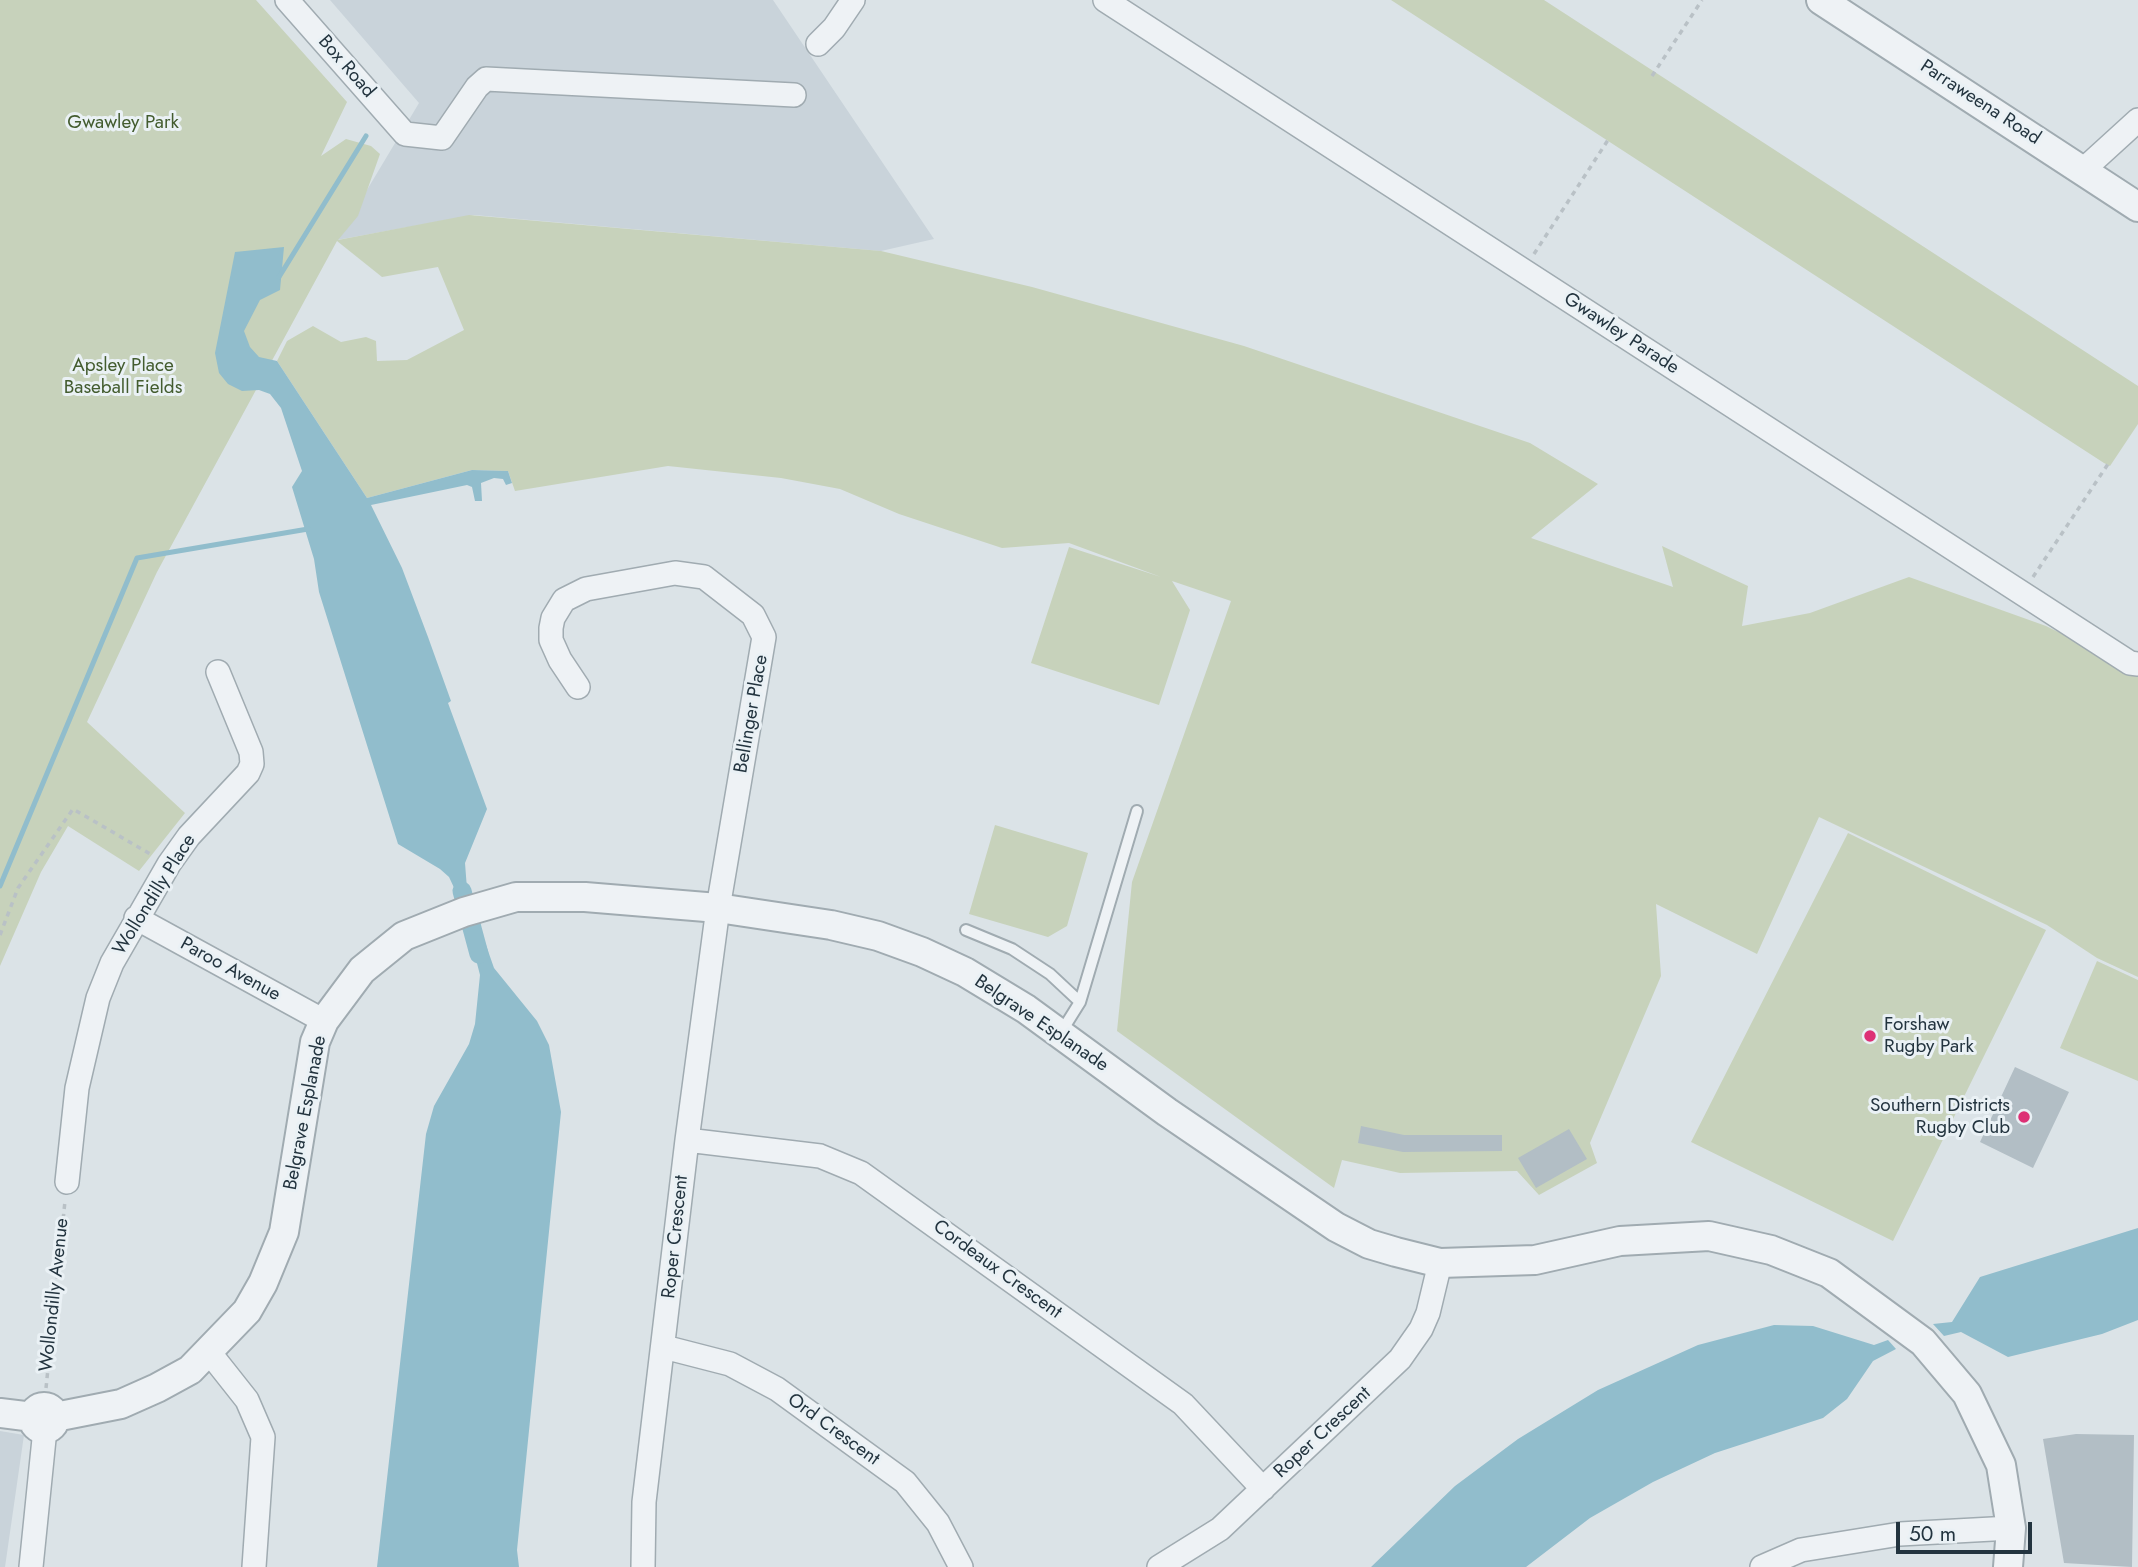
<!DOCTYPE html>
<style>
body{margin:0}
#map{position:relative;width:2138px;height:1567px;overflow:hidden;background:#dbe3e7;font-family:Jost,sans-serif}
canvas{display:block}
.scale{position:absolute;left:1896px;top:1522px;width:136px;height:32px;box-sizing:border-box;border:4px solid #23343f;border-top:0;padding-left:9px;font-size:21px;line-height:24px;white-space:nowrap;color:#23343f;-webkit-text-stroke:5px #eaf1f5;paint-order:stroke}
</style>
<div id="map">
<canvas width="2138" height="1567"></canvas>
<div class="scale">50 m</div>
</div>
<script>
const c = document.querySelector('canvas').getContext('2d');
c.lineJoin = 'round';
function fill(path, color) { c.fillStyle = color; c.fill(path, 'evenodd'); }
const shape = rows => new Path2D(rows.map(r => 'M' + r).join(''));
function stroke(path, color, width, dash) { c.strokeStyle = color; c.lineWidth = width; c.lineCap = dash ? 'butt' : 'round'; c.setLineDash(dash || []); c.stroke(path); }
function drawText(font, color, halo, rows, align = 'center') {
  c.font = font + ' Jost,sans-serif'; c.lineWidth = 6; c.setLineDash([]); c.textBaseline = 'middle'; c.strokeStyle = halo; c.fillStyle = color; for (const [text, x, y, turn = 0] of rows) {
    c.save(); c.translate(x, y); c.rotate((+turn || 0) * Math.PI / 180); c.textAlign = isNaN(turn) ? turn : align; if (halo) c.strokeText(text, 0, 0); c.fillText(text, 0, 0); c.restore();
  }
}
fill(shape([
 [330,0,773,0,934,239,881,251,474,215,337,240,419,103],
 [0,1431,24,1435,5,1567,0,1567]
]), '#c9d3da');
fill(shape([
 [0,0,256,0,347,102,321,156,346,139,371,146,380,154,358,216,338,240,469,215,881,251,1032,287,1244,346,1530,443,1598,484,1531,538,1673,587,1662,546,1748,586,1742,626,1810,613,1909,577,2046,626,2138,671,2138,977,2097,958,2047,925,1819,817,1757,954,1656,904,1661,976,1590,1143,1597,1163,1539,1195,1517,1171,1400,1173,1342,1160,1334,1188,1117,1031,1132,882,1231,601,1172,581,1190,610,1159,705,1031,663,1069,547,1161,577,1069,543,1002,548,899,514,840,489,781,478,668,466,515,491,508,471,472,470,367,498,277,361,287,341,313,326,341,342,366,337,376,341,377,361,407,360,464,330,438,267,382,277,337,241,157,572,87,722,185,813,139,871,68,826,41,872,0,966],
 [1391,0,1544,0,2138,386,2138,424,2110,466,2104,463],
 [995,825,1088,853,1067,926,1048,937,969,914],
 [1848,833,2046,930,1893,1241,1691,1142],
 [2097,961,2138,980,2138,1081,2060,1048]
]), '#c7d2bb');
fill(shape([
 [284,247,280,290,260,300,244,331,250,347,259,357,277,361,367,498,472,470,508,471,512,483,506,485,503,479,494,478,481,483,482,501,475,501,472,487,467,485,371,505,402,568,428,637,451,701,448,703,487,809,465,863,467,889,457,894,449,877,440,869,398,844,319,592,314,559,292,487,302,471,281,408,270,394,259,390,242,391,228,384,219,373,215,353,235,252],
 [480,928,494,968,537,1021,549,1045,561,1112,517,1550,519,1567,377,1567,426,1134,434,1106,469,1044,475,1024,480,975,469,932],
 [2138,1228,2138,1320,2102,1334,2008,1357,1961,1332,1944,1336,1933,1324,1952,1322,1980,1277],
 [1774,1325,1813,1326,1874,1345,1888,1340,1896,1349,1873,1361,1847,1399,1823,1418,1715,1453,1653,1482,1590,1518,1526,1567,1371,1567,1455,1486,1518,1439,1598,1390,1698,1345]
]), '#91bdcc');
stroke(shape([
 [279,277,366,136],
 [0,886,137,558,308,529]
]), '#91bdcc', 5);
stroke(shape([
 [462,891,479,954]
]), '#91bdcc', 19);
fill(shape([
 [2015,1067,2069,1092,2033,1168,1980,1142],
 [1361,1126,1404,1135,1502,1135,1502,1151,1403,1152,1358,1143],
 [1569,1129,1587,1159,1536,1188,1518,1158],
 [2076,1434,2134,1435,2132,1567,2064,1563,2043,1439]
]), '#b2bec5');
const service = shape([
 [966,930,1012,949,1050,974,1080,1002],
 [1060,1034,1080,1002,1137,811]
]);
const minor = shape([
 [287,0,405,134,442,138,477,87,486,79,794,95],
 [1105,0,2130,663,2138,664],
 [818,44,834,28,853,0],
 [2082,171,2138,120],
 [578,687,560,660,551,640,551,628,553,618,564,600,586,589,675,573,704,577,753,615,764,637,718,908,687,1140,644,1502,643,1567],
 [136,918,324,1021],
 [687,1140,820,1156,861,1173,1183,1404,1263,1489],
 [67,1182,77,1088,98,998,112,963,169,864,189,836,248,773,252,764,251,752,218,672],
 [664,1347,730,1364,777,1389,905,1482,938,1523,961,1567],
 [209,1352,247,1400,263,1437,254,1567],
 [31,1567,45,1429],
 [1159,1567,1220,1529,1400,1359,1421,1329,1428,1313,1440,1263],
 [1762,1567,1801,1550,1900,1534,2011,1528]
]);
const tertiary = shape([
 [1821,0,2138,207],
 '33 1418a11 11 0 1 1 22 0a11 11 0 1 1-22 0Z',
 [0,1413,33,1417],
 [55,1417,121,1404,157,1388,190,1370,247,1311,263,1283,284,1232,315,1042,324,1021,362,970,404,936,464,912,516,897,585,897,718,908,831,925,878,936,922,952,965,972,1026,1009,1167,1112,1336,1227,1369,1244,1396,1252,1440,1263,1535,1260,1620,1241,1709,1236,1771,1250,1829,1273,1923,1342,1967,1394,2001,1465,2011,1528,2008,1567]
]);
stroke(service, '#a0abb1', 14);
stroke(minor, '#a0abb1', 26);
stroke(tertiary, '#a0abb1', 32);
stroke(shape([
 [1652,76,1702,0],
 [1534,254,1608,140],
 [2033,577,2108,464],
 [0,935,18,888,73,809,152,855],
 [45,1398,65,1201]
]), '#b9c1c6', 3.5, [5, 5]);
stroke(service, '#eef2f5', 10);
stroke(minor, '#eef2f5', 23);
stroke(tertiary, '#eef2f5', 28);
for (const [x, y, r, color] of [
 [1870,1036,7,"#dd3075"],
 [2024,1117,7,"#dd3075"]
]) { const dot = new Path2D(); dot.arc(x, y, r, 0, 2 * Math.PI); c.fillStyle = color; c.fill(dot); stroke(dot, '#eaf1f5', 2.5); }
drawText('19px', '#23343f', '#eaf1f5', [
 ["Box Road",346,67,49],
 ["Parraweena Road",1980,103,33],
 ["Gwawley Parade",1621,334,33],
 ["Bellinger Place",752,714,-80],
 ["Wollondilly Place",155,895,-58],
 ["Paroo Avenue",230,970,29],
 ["Belgrave Esplanade",1041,1024,34],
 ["Belgrave Esplanade",306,1113,-79],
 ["Roper Crescent",676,1237,-84],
 ["Cordeaux Crescent",997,1270,36],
 ["Wollondilly Avenue",55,1295,-84],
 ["Ord Crescent",833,1430,36],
 ["Roper Crescent",1323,1433,-43]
]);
drawText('19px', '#435c2f', '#eaf1f5', [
 ["Gwawley Park",123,123],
 ["Apsley Place",123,366],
 ["Baseball Fields",123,388]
]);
drawText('19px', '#23343f', '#eaf1f5', [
 ["Forshaw",1884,1025],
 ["Rugby Park",1884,1047],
 ["Southern Districts",2010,1106,"right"],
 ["Rugby Club",2010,1128,"right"]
], 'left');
</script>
